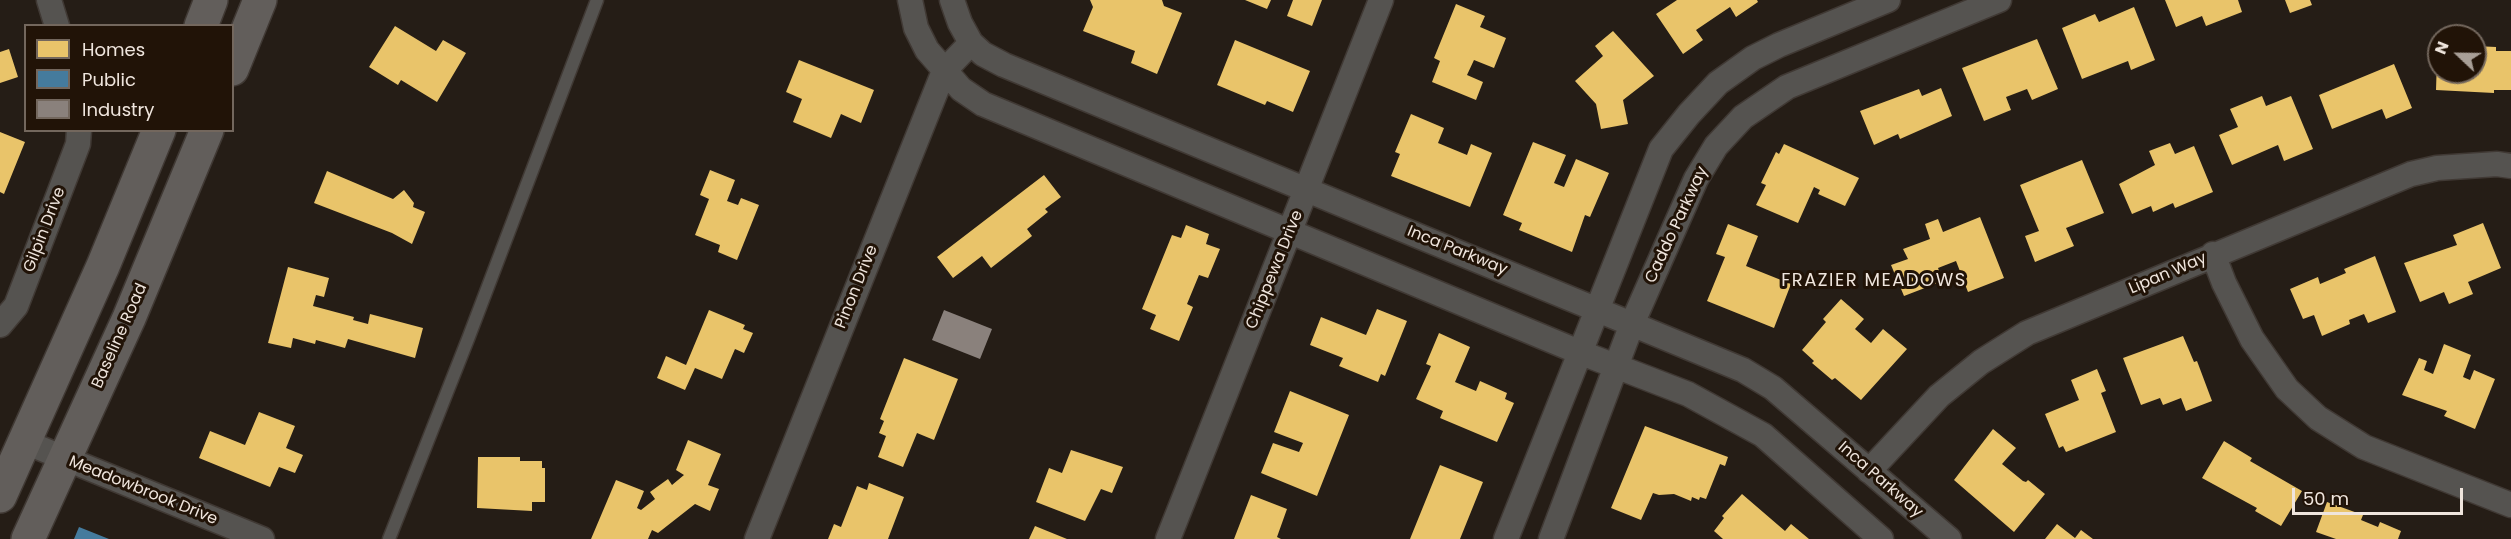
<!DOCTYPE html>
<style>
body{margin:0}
#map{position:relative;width:2511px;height:539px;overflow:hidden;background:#251d16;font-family:Poppins,sans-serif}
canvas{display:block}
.legend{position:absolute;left:24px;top:24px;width:210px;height:108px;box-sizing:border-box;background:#211307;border:2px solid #73675d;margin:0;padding:8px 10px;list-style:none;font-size:18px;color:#efe5dd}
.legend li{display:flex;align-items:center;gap:12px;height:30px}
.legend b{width:30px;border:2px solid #73675d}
.north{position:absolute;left:2427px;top:24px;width:60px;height:60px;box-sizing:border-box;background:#211307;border:2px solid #73675d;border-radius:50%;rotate:292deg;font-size:16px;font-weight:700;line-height:24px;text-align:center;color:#efe5dd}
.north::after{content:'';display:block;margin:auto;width:21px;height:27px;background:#a89f97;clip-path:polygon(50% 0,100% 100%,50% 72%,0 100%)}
.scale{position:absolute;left:2292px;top:488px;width:171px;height:27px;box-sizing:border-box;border:3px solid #efe5dd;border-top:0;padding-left:8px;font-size:18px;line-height:21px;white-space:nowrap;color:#efe5dd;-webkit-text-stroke:4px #211307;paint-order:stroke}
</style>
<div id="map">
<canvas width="2511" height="539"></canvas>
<ul class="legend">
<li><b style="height:16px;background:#e9c46a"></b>Homes</li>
<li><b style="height:16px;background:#457b9d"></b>Public</li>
<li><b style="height:16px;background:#8a817c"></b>Industry</li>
</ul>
<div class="north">N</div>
<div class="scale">50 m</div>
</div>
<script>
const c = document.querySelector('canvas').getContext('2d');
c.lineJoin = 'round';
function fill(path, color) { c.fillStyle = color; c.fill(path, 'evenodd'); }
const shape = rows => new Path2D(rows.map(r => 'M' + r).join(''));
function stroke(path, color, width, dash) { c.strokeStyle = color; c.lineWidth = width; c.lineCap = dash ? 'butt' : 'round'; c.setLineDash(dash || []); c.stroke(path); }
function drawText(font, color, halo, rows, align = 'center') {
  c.font = font + ' Poppins,sans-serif'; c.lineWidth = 6; c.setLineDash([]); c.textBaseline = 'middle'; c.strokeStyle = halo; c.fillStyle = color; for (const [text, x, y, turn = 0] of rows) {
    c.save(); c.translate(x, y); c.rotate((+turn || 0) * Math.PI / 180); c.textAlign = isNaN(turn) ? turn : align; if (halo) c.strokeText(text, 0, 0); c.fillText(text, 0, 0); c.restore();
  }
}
fill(shape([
 [1090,0,1162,0,1164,6,1182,13,1157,74,1131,63,1135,51,1083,31,1093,7],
 [1245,0,1271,0,1267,9],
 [1293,0,1322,0,1312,26,1287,16],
 [1677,0,1757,0,1758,2,1736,17,1730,7,1696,30,1703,40,1683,54,1656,14],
 [2165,0,2238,0,2242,12,2206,26,2202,16,2176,27],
 [2285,0,2310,0,2312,5,2290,13],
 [1456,4,1485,16,1480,27,1506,38,1494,68,1474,60,1467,75,1483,82,1476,100,1432,82,1440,61,1434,58],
 [2134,7,2155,60,2131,70,2128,61,2082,79,2062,28,2095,14,2099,22],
 [395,26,436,51,443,40,466,53,437,102,401,80,398,85,369,67],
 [1613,31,1654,76,1623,100,1628,124,1601,129,1596,104,1575,81,1603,56,1595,46],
 [2037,39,2058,89,2032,100,2027,89,2006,97,2011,110,1984,121,1962,68],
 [1235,40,1310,71,1293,112,1267,101,1265,105,1217,85],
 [2475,46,2496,47,2496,51,2511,51,2511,90,2494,90,2494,93,2436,90,2437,59,2439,59,2439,72,2475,72],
 [9,49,18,77,0,83,0,52],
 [799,60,874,90,861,123,841,114,831,138,793,122,802,99,786,92],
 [2394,64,2412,108,2386,119,2382,109,2332,129,2319,95],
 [1941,88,1952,116,1900,139,1898,134,1874,145,1860,111,1919,89,1922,96],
 [2262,96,2266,106,2291,96,2313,149,2284,161,2278,145,2232,165,2219,135,2238,127,2230,109],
 [1411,114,1444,128,1438,143,1467,155,1471,144,1492,153,1470,207,1391,176,1400,154,1395,152],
 [0,132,25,142,4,194,0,192],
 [1533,142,1566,155,1554,183,1564,187,1576,159,1609,173,1590,217,1585,215,1572,252,1519,230,1522,223,1503,215],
 [2170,143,2175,154,2194,146,2213,192,2175,208,2173,203,2153,212,2151,206,2132,214,2119,184,2155,165,2149,151],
 [1784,144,1859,178,1845,206,1818,194,1820,190,1814,187,1798,223,1756,205,1766,185,1761,183,1776,152,1779,154],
 [2082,160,2104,213,2066,228,2074,246,2035,262,2025,236,2039,231,2020,185],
 [710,170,735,180,727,201,738,205,741,198,759,205,737,260,718,252,720,245,695,235,709,199,700,195],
 [327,171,393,199,404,190,414,203,413,207,425,212,412,244,392,233,314,203],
 [1044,175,1061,197,1045,209,1048,212,1027,229,1032,236,991,268,982,256,953,278,937,257],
 [1980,217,2004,278,1968,292,1956,261,1938,268,1943,281,1904,296,1891,265,1908,259,1903,249,1930,239,1925,224,1938,219,1943,232],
 [2483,223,2501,268,2468,282,2473,294,2449,304,2444,292,2420,302,2404,263,2457,245,2453,235],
 [1728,224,1758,236,1746,266,1791,284,1774,328,1707,301,1725,257,1716,254],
 [1186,225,1209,234,1206,244,1220,249,1208,278,1199,275,1187,304,1193,307,1179,341,1150,329,1156,315,1142,309,1172,235,1181,238],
 [2375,256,2396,312,2368,323,2364,314,2349,320,2350,324,2322,336,2314,315,2303,319,2290,289,2318,277,2320,284,2346,273,2344,269],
 [288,267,329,278,324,297,316,295,313,306,354,317,353,320,368,324,370,314,423,328,415,358,348,339,345,348,316,340,315,344,293,338,291,348,268,343],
 [1841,299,1864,319,1855,329,1871,343,1883,329,1907,349,1861,400,1835,378,1832,380,1812,363,1814,361,1802,350,1826,322,1823,319],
 [1377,309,1407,321,1385,376,1381,374,1378,382,1339,366,1343,358,1310,345,1321,317,1366,335],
 [709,310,745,325,743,329,753,333,744,353,735,349,722,379,695,368,685,390,657,378,666,356,686,365],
 [1439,333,1470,347,1455,382,1476,391,1480,381,1507,393,1505,399,1514,403,1497,442,1440,418,1443,411,1416,399,1431,366,1426,364],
 [2183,336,2194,362,2197,361,2212,401,2186,411,2181,398,2163,405,2160,398,2141,405,2123,358],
 [2444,344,2471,355,2463,377,2470,380,2474,370,2495,379,2475,429,2444,416,2447,411,2402,395,2419,358,2427,361,2424,370,2433,374],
 [904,358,958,379,934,440,917,433,903,467,878,457,886,436,879,433,884,421,880,419],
 [2097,369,2106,391,2101,393,2116,432,2066,452,2063,446,2059,448,2045,414,2079,400,2071,380],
 [1290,391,1349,415,1317,496,1261,473,1273,443,1299,452,1303,443,1274,432],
 [259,412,295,426,286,448,303,455,295,473,279,467,270,487,199,458,210,431,245,445],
 [1645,426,1728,457,1725,466,1720,464,1706,499,1700,497,1699,500,1692,497,1691,501,1674,494,1659,495,1653,493,1641,520,1611,508],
 [1993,429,2016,448,2002,464,2023,481,2026,482,2028,480,2045,494,2014,532,1954,480],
 [688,440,721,454,708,485,719,489,710,511,695,504,658,533,652,530,648,539,591,539,616,480,644,491,637,508,641,510,655,499,650,492,668,479,672,485,684,475,676,470],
 [2224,441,2252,458,2250,461,2302,491,2281,526,2255,511,2257,508,2202,478],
 [1071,450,1123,467,1112,493,1101,489,1085,521,1036,502,1049,468,1062,473],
 [478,457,520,457,520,461,542,461,542,468,545,468,545,502,532,502,532,511,477,508],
 [1440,465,1483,482,1460,539,1410,539],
 [869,483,904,497,888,539,828,539,834,524,841,527,857,486,867,490],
 [1742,494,1785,531,1791,524,1809,539,1723,539,1714,531,1724,518,1722,516],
 [1251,495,1287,509,1277,537,1281,539,1234,539],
 [2327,502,2363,515,2361,520,2378,527,2380,522,2401,531,2398,539,2336,539,2316,532],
 [2057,524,2075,538,2081,530,2093,539,2045,539],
 [1035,526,1067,539,1029,539]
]), '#e9c46a');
fill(shape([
 [79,527,109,539,74,539]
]), '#457b9d');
fill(shape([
 [944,310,992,329,980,359,932,340]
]), '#8a817c');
const service = shape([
 [389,539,468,339,597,0]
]);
const minor = shape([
 [49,0,57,26],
 [910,0,916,28,927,50,961,89,983,104,1579,352,1688,394,1763,435,1881,539],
 [952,0,960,23,971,43,983,54,1004,65,1743,370,1773,388,1949,539],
 [2213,254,2224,283,2252,339,2287,389,2318,418,2364,447,2511,505],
 [0,325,16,306,78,144,79,130],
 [25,442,262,539],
 [1869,471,1939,396,1981,362,2027,333,2411,174,2437,168,2497,164,2511,166],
 [757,539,944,71,971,43],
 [1168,539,1381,0],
 [1506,539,1661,149,1689,114,1718,83,1753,58,1779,45,1888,0],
 [1551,539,1632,324,1696,179,1716,146,1743,117,1787,87,1999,0]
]);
const secondary = shape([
 [201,26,211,0],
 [232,69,260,0],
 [0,496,103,266,159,130],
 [28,539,129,318,207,130]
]);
stroke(service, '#403934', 15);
stroke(minor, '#403934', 27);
stroke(secondary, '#403934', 36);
stroke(service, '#555350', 12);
stroke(minor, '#555350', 24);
stroke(secondary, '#625e5b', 33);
drawText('16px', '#efe5dd', '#211307', [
 ["Caddo Parkway",1677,225,-65],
 ["Gilpin Drive",45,230,-69],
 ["Inca Parkway",1457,251,22],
 ["Chippewa Drive",1275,270,-68],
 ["Lipan Way",2168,274,-23],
 ["Pinon Drive",857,287,-68],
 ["Baseline Road",120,336,-66],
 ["Inca Parkway",1880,480,41],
 ["Meadowbrook Drive",143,491,22]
]);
c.letterSpacing = '1.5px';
drawText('18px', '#efe5dd', '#211307', [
 ["FRAZIER MEADOWS",1874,281]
]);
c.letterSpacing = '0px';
</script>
